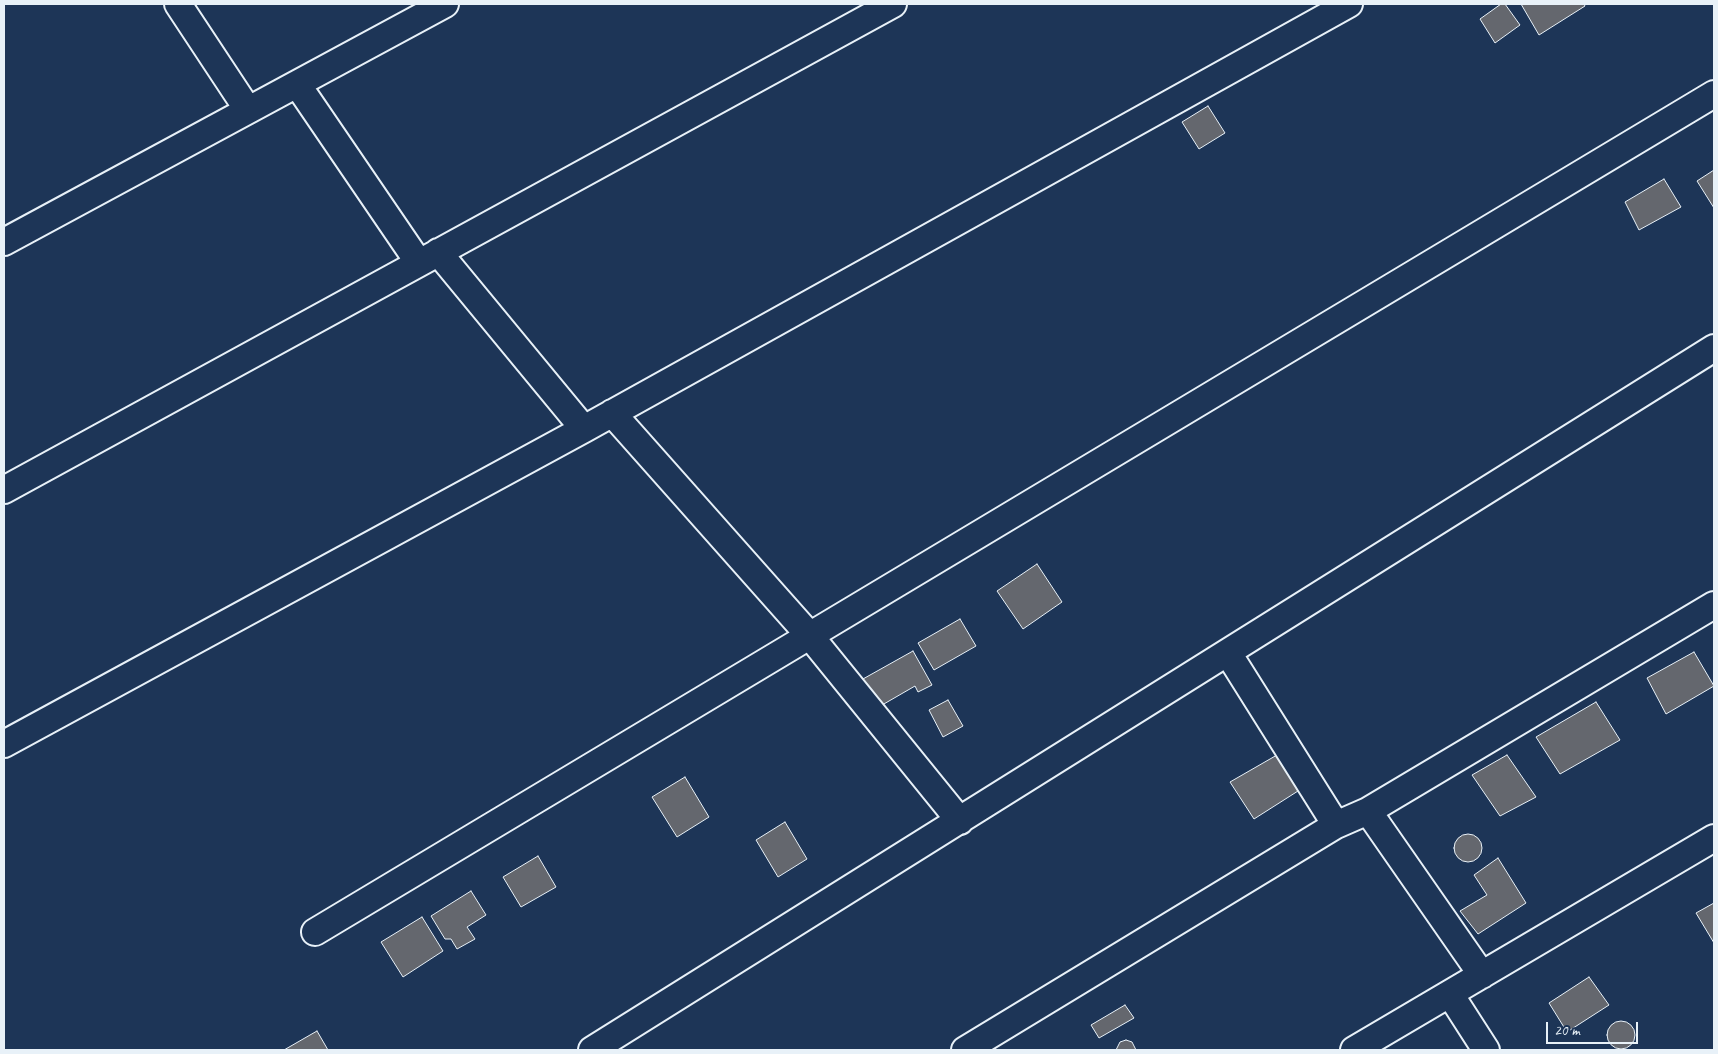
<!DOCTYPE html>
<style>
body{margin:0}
#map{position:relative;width:1718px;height:1054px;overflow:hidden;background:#1d3557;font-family:Caveat,sans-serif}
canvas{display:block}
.frame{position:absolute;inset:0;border:5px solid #e8f1f8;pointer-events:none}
.scale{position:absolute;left:1546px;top:1022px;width:92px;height:22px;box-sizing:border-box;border:2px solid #e8f1f8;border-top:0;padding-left:6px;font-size:15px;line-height:18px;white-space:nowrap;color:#e8f1f8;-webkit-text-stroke:4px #1d3557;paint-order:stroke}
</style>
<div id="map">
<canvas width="1718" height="1054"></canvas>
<div class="frame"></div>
<div class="scale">20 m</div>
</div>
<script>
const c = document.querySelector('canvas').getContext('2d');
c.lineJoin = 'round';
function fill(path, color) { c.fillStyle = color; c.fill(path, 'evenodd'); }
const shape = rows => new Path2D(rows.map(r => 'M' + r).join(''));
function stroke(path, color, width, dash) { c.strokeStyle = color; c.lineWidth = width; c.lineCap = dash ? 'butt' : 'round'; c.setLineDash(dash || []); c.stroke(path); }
const building = shape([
 [1501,4,1505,4,1520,25,1495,43,1480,19,1501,4],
 [1521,4,1584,4,1585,6,1539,35,1521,4],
 [1208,106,1225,133,1199,149,1182,122,1208,106],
 [1714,170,1714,208,1697,181,1714,170],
 [1664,179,1681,207,1639,230,1625,202,1664,179],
 [1037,564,1062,602,1023,629,997,591,1037,564],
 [960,619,976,646,934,670,918,643,960,619],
 [913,651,932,685,918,692,915,686,870,712,854,684,913,651],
 [1694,652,1714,686,1666,714,1647,678,1694,652],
 [948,700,963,726,943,737,929,710,948,700],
 [1596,702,1620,740,1560,774,1536,737,1596,702],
 [1277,755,1298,791,1254,819,1230,782,1277,755],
 [1507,755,1536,797,1500,816,1472,775,1507,755],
 [685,777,709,817,677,837,652,797,685,777],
 [785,822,807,859,778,877,756,840,785,822],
 '1454 848a14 14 0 1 1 28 0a14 14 0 1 1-28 0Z',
 [538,856,556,887,521,907,503,877,538,856],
 [1498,858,1526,903,1478,934,1460,911,1487,895,1474,875,1498,858],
 [471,891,486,915,467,927,475,939,457,949,451,939,445,939,431,916,471,891],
 [1714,903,1714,943,1696,913,1714,903],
 [422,917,443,951,403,977,381,942,422,917],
 [1589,977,1609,1005,1567,1032,1549,1003,1589,977],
 [1125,1005,1134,1018,1099,1038,1091,1025,1125,1005],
 '1607 1035a14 14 0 1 1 28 0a14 14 0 1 1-28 0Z',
 [317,1031,328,1050,284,1050,317,1031],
 [1126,1040,1132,1042,1136,1050,1116,1050,1120,1042,1126,1040]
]);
fill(building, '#64676e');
stroke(building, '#e8f1f8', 1);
const minor = shape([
 [178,4,248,110],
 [297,84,419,263],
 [4,242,445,4],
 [438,252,584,429],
 [612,413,810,636,960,821],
 [4,490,893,4],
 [1228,653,1336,825],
 [4,744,584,429,1349,4],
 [1368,811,1482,975],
 [315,932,1714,94],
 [1450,994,1486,1050],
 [592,1050,1714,348],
 [965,1050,1336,825,1368,811,1714,605],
 [1354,1050,1714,838]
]);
stroke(minor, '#e8f1f8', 30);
stroke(minor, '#1d3557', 26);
</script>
